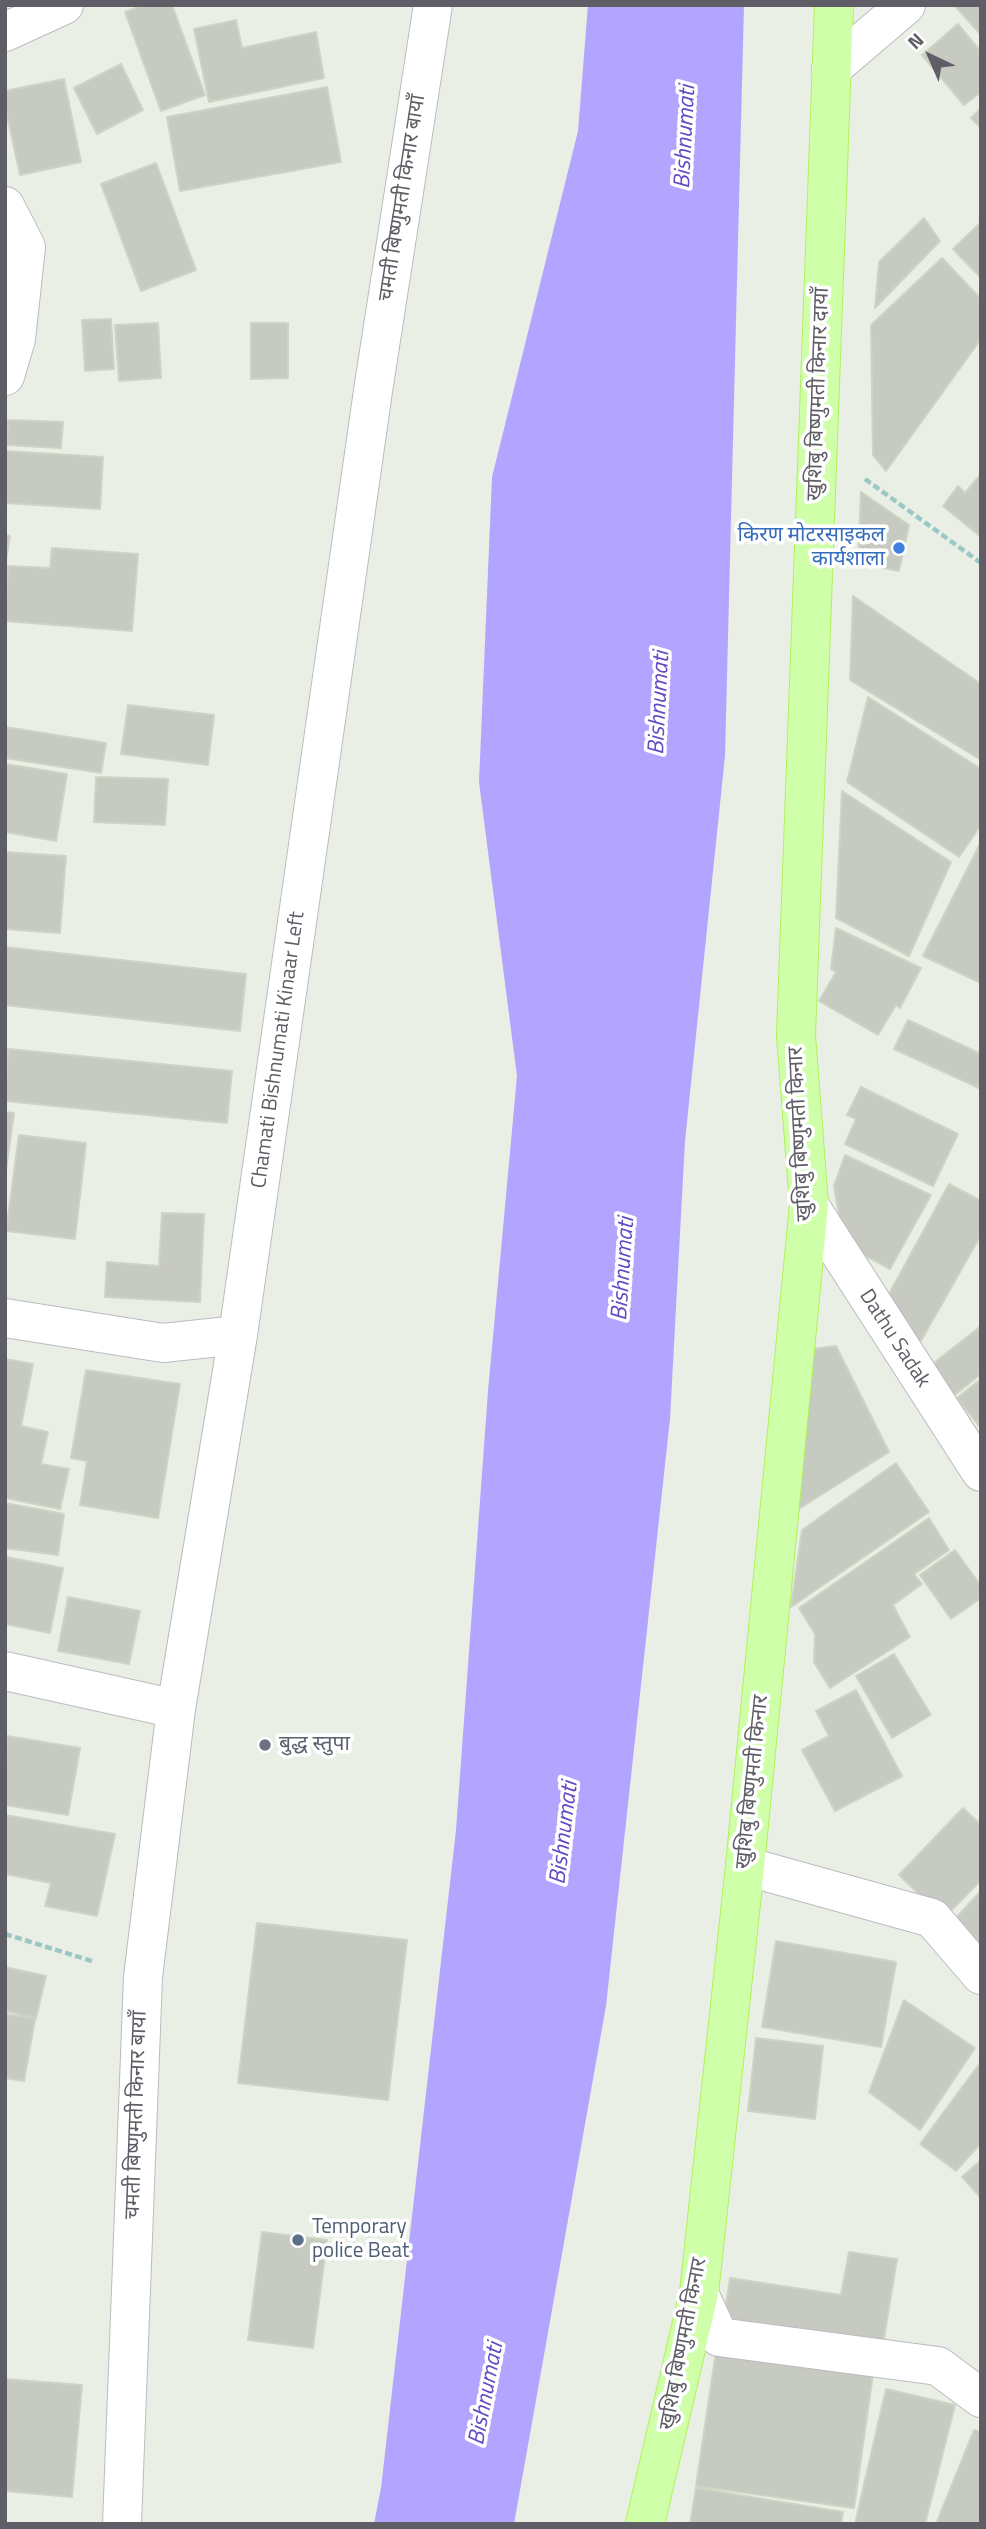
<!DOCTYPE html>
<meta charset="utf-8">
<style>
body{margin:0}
#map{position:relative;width:986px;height:2529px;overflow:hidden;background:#eaefe5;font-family:"Titillium Web",sans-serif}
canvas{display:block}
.frame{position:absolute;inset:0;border:7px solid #5f5d65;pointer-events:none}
.north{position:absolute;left:895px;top:21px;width:70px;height:70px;-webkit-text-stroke:5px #fff;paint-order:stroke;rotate:316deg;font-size:19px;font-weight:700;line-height:28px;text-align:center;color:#5f5d65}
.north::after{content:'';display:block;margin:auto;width:24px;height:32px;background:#5f5d65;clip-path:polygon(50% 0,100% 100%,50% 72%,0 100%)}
</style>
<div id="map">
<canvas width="986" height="2529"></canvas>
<div class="frame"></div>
<div class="north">N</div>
</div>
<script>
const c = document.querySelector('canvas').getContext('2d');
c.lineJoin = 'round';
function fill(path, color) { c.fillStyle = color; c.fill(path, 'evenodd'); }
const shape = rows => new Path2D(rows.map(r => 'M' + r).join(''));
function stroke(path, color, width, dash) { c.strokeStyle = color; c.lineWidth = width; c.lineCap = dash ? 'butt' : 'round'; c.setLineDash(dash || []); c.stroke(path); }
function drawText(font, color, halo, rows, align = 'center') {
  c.font = font + ' "Titillium Web","Noto Sans Devanagari",sans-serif'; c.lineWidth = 7; c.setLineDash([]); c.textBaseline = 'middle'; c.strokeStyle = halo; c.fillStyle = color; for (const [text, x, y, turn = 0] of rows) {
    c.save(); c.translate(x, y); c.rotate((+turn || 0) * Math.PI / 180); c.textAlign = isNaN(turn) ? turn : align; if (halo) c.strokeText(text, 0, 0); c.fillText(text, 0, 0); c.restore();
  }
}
fill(shape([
 [588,5,744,5,725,756,685,1141,670,1419,606,2006,514,2524,374,2524,381,2488,456,1830,488,1391,517,1076,479,782,492,477,578,131]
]), '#b3a5ff');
const building = shape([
 [144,5,172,5,205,95,161,111,125,12,144,5],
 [957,5,981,5,981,35,955,6,957,5],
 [236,20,242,48,316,32,324,78,209,102,194,29,236,20],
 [958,24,981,52,981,92,964,105,922,55,958,24],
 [121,64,143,110,97,134,74,88,121,64],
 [64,79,81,162,20,175,5,106,5,91,64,79],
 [327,87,341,162,180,191,167,117,327,87],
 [981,108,981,128,971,118,981,108],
 [156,163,196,270,141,291,101,184,156,163],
 [924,218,940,241,875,308,879,262,924,218],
 [981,222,981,278,953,249,981,222],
 [942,258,981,299,981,339,886,471,873,455,871,325,942,258],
 [111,319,114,369,85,371,82,320,111,319],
 [158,323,161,378,119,381,115,325,158,323],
 [251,323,288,323,288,378,251,379,251,323],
 [8,420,63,422,61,448,7,445,8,420],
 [5,451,103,457,100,509,5,503,5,451],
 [981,474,981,537,943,506,958,486,965,493,981,474],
 [861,492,909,525,899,571,858,563,861,492],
 [5,535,10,536,5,565,5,535],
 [52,548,138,554,132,631,5,621,8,566,50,568,52,548],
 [853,596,981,684,981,760,850,680,853,596],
 [868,697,981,769,981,825,959,857,847,782,868,697],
 [128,705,214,715,208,765,121,754,128,705],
 [5,727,106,743,101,773,5,758,5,727],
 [5,764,67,774,56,841,5,832,5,764],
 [96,777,168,779,165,825,94,822,96,777],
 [842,791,951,862,909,956,836,918,842,791],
 [981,842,981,983,923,956,981,842],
 [5,852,66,856,60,933,5,929,5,852],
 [836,928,921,968,900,1008,896,1005,878,1035,819,1001,836,972,831,969,836,928],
 [5,947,246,974,240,1031,5,1005,5,947],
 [908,1020,981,1054,981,1089,894,1049,908,1020],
 [8,1049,232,1071,227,1123,5,1101,8,1049],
 [861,1087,958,1134,933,1186,845,1144,856,1119,847,1115,861,1087],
 [5,1112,14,1113,5,1177,5,1112],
 [19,1135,86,1143,75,1239,6,1231,19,1135],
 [845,1155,931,1195,890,1269,844,1244,834,1186,845,1155],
 [949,1184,981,1201,981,1235,918,1346,883,1305,949,1184],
 [162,1213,204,1214,200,1302,105,1297,107,1262,159,1266,162,1213],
 [981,1326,981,1374,953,1396,930,1366,981,1326],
 [836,1346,889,1452,797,1510,804,1350,836,1346],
 [5,1359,33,1364,21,1426,48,1432,41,1464,69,1469,60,1509,5,1498,5,1359],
 [86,1370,180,1384,158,1518,80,1505,87,1461,71,1458,86,1370],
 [981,1379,981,1427,980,1427,957,1398,981,1379],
 [896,1463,929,1512,791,1607,802,1530,896,1463],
 [5,1503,64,1514,58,1555,5,1548,5,1503],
 [929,1518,949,1550,914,1574,922,1584,893,1605,910,1637,830,1688,814,1662,815,1634,799,1608,929,1518],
 [955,1550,981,1586,981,1598,951,1619,920,1575,955,1550],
 [6,1557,63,1568,50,1633,5,1624,6,1557],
 [68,1597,140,1611,129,1664,58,1651,68,1597],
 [894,1654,931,1715,892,1738,856,1676,894,1654],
 [856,1690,902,1776,835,1811,802,1750,829,1736,816,1711,856,1690],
 [7,1736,80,1748,68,1815,5,1805,7,1736],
 [963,1808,981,1825,981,1880,944,1918,899,1875,963,1808],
 [5,1815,115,1834,97,1916,45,1906,51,1883,5,1874,5,1815],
 [981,1891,981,1951,953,1921,981,1891],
 [257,1923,407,1940,388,2100,238,2083,257,1923],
 [776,1941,896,1962,881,2047,762,2027,776,1941],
 [5,1967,46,1976,36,2018,5,2011,5,1967],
 [904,2000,975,2048,920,2130,869,2092,904,2000],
 [5,2014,35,2019,24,2081,5,2078,5,2014],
 [756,2038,823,2046,815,2119,748,2111,756,2038],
 [980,2063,981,2143,956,2171,920,2144,980,2063],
 [981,2160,981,2198,962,2177,981,2160],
 [262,2232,327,2240,313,2348,248,2340,262,2232],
 [849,2252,897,2259,882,2350,723,2325,730,2278,841,2295,849,2252],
 [717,2345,874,2367,854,2508,696,2486,717,2345],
 [5,2379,82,2385,72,2497,5,2491,5,2379],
 [886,2389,955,2405,925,2524,855,2524,886,2389],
 [974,2430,981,2432,981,2524,936,2524,974,2430],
 [696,2488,843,2512,841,2524,690,2524,696,2488]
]);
fill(building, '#c7cac1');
stroke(building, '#cdd4c3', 2);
const minor = shape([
 [5,32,64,5],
 [831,69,906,5],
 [5,206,26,247,16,339,5,376],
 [809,1205,981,1472],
 [5,1318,163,1343,238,1335],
 [5,1671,176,1709],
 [745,1866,932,1918,981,1975],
 [699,2293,719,2337,938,2366,981,2398],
 [122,2524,143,1977,176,1709,238,1335,373,391,433,5]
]);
const major = shape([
 [645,2524,699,2293,745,1866,809,1205,796,1035,834,5]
]);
stroke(minor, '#bcbac1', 40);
stroke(major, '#b0f15c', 40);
stroke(shape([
 [865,479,981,563],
 [5,1934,95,1962]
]), '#9bc7c7', 4.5, [7, 3.5]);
stroke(minor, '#fff', 38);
stroke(major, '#d0ffaa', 38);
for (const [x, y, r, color] of [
 [899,548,7,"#3f7fe0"],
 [265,1745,7,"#6b7280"],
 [298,2240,7,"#5c6f8a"]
]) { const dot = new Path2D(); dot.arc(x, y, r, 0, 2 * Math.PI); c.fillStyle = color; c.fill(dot); stroke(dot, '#fff', 2.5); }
drawText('21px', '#5f5d65', '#fff', [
 ["चमती बिष्णुमती किनार बायाँ",403,198,-81],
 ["खुशिबु बिष्णुमती किनार दायाँ",819,394,-88],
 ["Chamati Bishnumati Kinaar Left",279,1050,-82],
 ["खुशिबु बिष्णुमती किनार",801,1134,-93],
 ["Dathu Sadak",894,1339,57],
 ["खुशिबु बिष्णुमती किनार",753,1782,-84],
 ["चमती बिष्णुमती किनार बायाँ",137,2115,-88],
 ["खुशिबु बिष्णुमती किनार",684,2344,-79]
]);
drawText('21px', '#366cbe', '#fff', [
 ["किरण मोटरसाइकल",885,536],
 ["कार्यशाला",885,560]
], 'right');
drawText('21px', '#5b616d', '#fff', [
 ["बुद्ध स्तुपा",279,1745]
], 'left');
drawText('21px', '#4e5e75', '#fff', [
 ["Temporary",312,2228],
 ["police Beat",312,2252]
], 'left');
drawText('italic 23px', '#6347c3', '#fff', [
 ["Bishnumati",686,137,-87],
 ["Bishnumati",660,703,-87],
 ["Bishnumati",624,1269,-86],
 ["Bishnumati",565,1833,-83],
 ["Bishnumati",487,2394,-79]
]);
</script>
